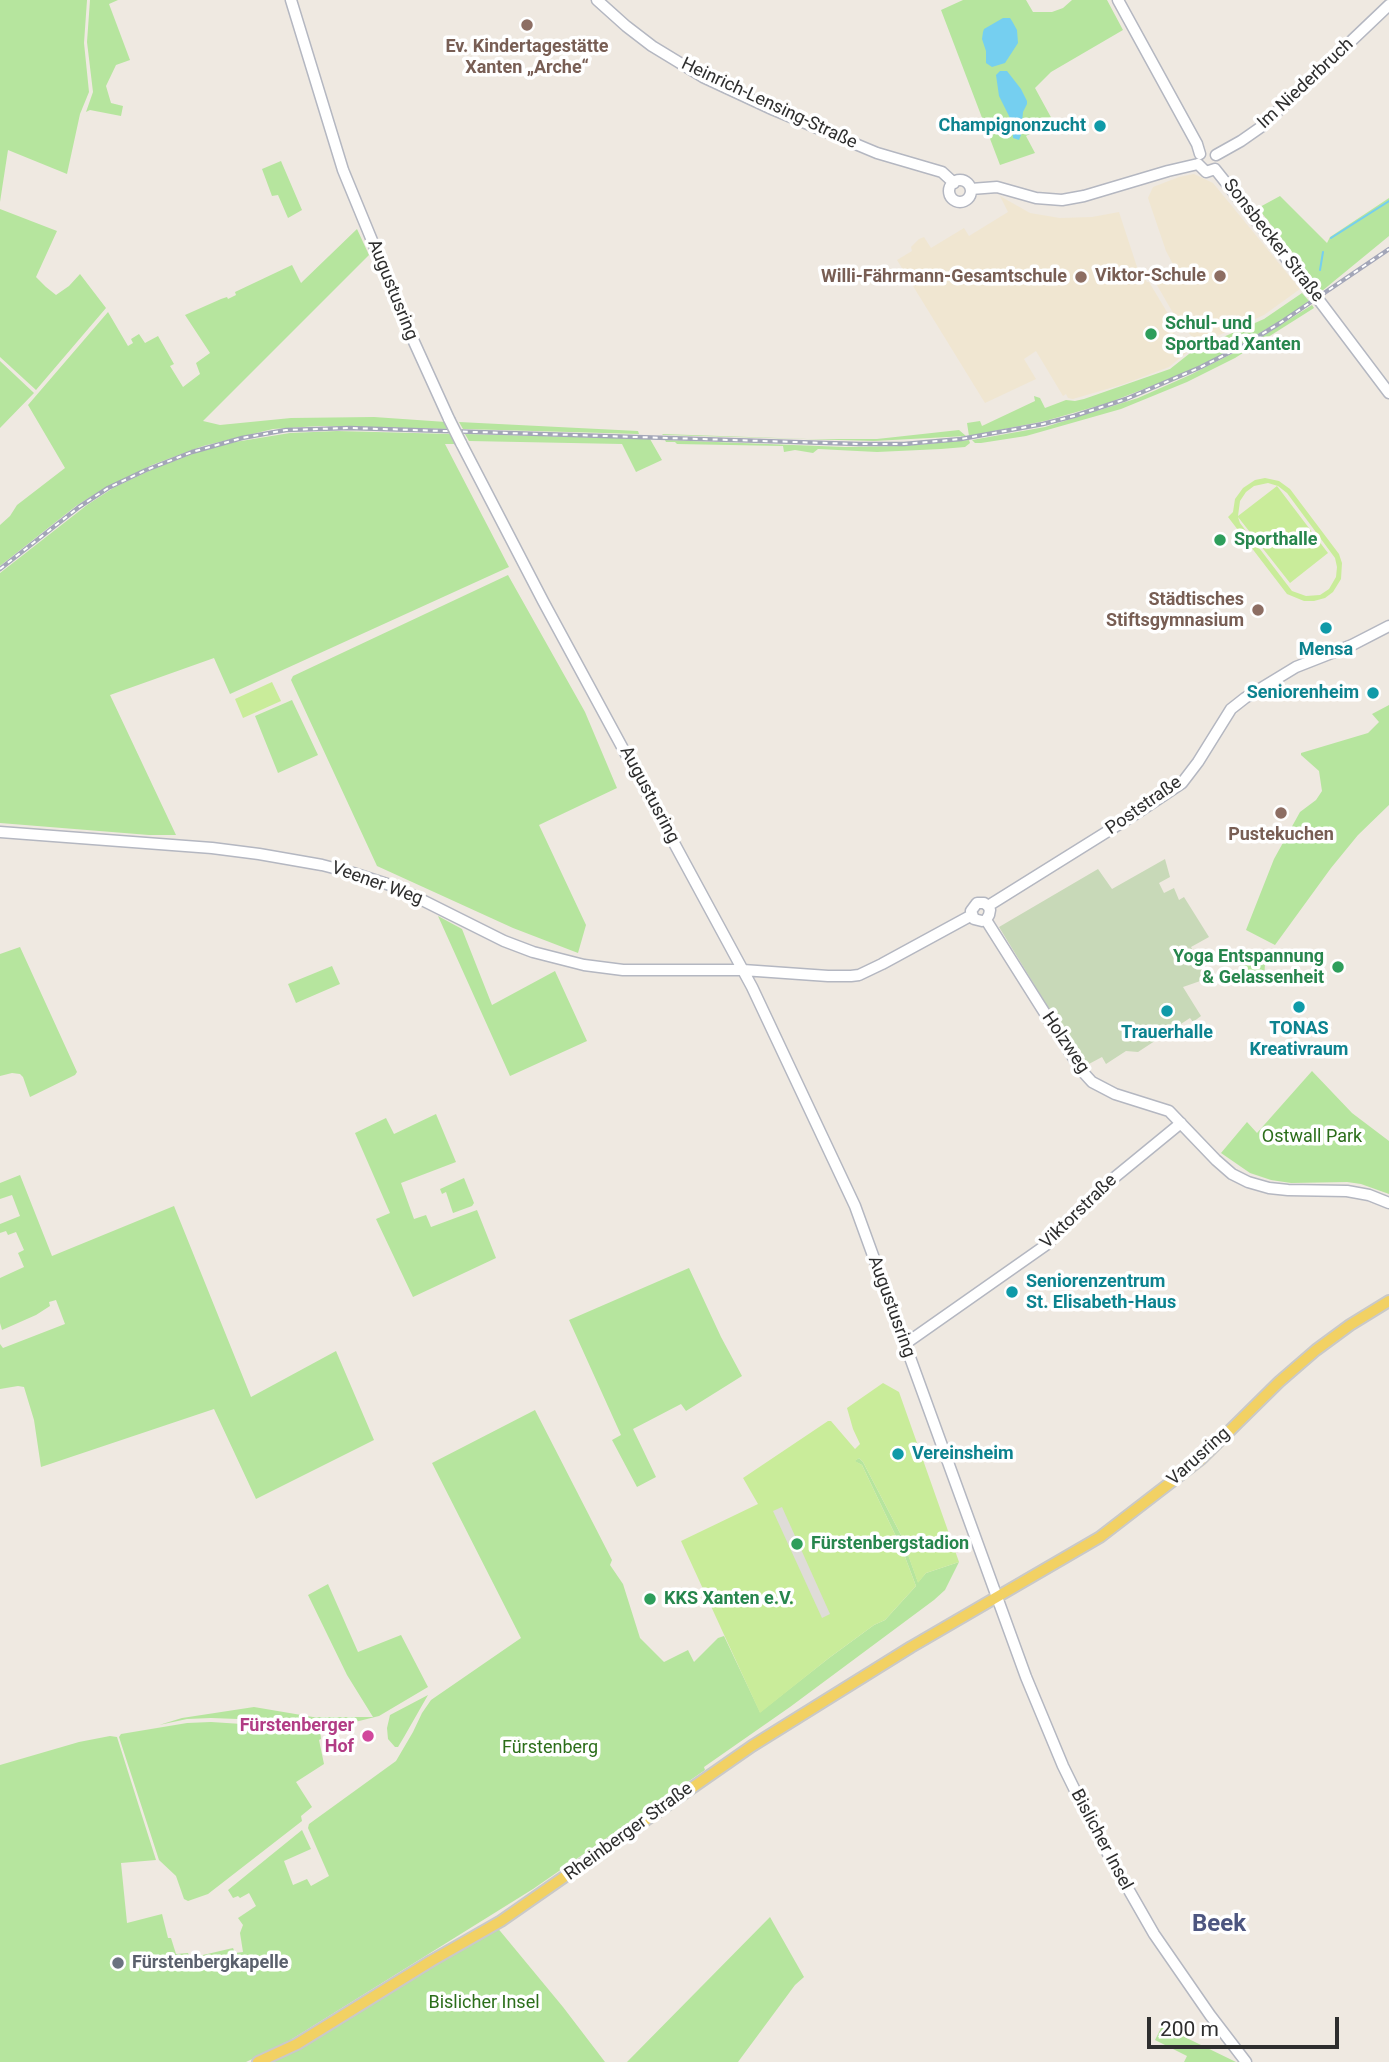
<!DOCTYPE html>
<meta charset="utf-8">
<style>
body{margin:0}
#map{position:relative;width:1389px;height:2062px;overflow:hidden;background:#efe9e1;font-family:Roboto,sans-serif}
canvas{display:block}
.scale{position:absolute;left:1147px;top:2017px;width:192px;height:32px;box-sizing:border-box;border:4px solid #2e2e2e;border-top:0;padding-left:9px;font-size:21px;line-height:24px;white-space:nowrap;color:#2e2e2e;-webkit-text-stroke:5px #fff;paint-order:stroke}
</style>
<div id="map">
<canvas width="1389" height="2062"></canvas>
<div class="scale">200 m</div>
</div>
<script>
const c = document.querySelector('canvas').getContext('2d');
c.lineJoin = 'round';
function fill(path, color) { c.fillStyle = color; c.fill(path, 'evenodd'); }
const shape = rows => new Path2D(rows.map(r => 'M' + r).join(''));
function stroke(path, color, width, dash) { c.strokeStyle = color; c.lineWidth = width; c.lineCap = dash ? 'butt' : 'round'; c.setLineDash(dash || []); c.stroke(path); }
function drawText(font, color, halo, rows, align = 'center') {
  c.font = font + ' Roboto,sans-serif'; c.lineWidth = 7; c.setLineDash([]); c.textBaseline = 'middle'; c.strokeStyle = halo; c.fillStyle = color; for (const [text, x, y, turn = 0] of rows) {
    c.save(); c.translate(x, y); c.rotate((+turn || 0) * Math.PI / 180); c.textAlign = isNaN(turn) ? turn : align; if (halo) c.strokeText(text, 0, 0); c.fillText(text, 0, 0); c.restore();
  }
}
fill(shape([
 [1194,174,1213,183,1300,289,1264,315,1206,341,1193,339,1183,324,1180,325,1154,280,1169,275,1173,270,1174,266,1166,251,1148,198,1153,187,1179,177],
 [1000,196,1030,213,1060,218,1092,217,1119,212,1137,267,1147,282,1149,282,1176,327,1172,330,1177,338,1183,336,1191,349,1169,367,1124,384,1073,399,1068,398,1066,394,1063,396,1036,351,1024,359,1036,379,985,403,897,260,912,251,911,247,919,239,924,237,931,248,964,228,969,236,1008,212]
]), '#f0e6d1');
fill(shape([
 [0,0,87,0,84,43,89,92,80,114,67,174,8,150,0,202],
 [90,0,118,0,109,4,130,60,116,65,106,86,111,103,123,106,121,116,90,110,86,112,93,92,87,42],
 [963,0,1026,0,1033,12,1052,12,1063,8,1072,0,1107,0,1123,30,1051,72,1035,88,1053,121,1026,136,1035,153,1000,165,941,10],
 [281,161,302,210,288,218,278,195,272,196,262,169],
 [1280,196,1327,243,1330,237,1389,198,1389,236,1322,291,1258,208],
 [0,209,57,231,36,277,46,287,56,295,69,286,80,274,106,308,36,390,0,357],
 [357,229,369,255,203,421,220,425,291,418,374,417,446,422,450,429,319,426,273,429,203,446,152,465,103,489,76,506,0,566,0,525,10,516,17,505,65,468,28,405,108,312,128,346,133,343,131,339,139,334,145,343,158,336,174,364,170,366,183,387,200,374,196,363,210,353,185,315,221,299,227,297,228,299,236,295,235,292,292,265,301,283],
 [1302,293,1309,301,1285,318,1224,354,1180,375,1108,403,1045,421,969,436,967,423,980,421,982,426,1035,401,1034,396,1040,398,1045,408,1066,400,1075,401,1084,399,1170,369,1194,350,1264,319],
 [1312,305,1314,308,1235,358,1187,382,1121,409,1026,436,981,443,975,443,972,440,1045,427,1138,398,1190,375,1247,346],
 [0,361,34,393,0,428],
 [459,422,638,431,639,434,463,429],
 [959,430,966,436,874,441,663,435,662,434,807,439,877,439],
 [337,431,453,434,458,444,445,444,509,567,230,694,214,658,110,695,176,835,149,835,0,823,0,573,87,505,113,488,153,469,203,450,235,442,290,433],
 [465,434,650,439,662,460,636,472,622,444,469,441],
 [665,440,845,447,903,446,969,440,970,443,965,447,941,449,877,452,818,449,813,453,795,450,784,452,783,446,677,444,675,442,666,442],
 [508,575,585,712,617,788,539,825,586,925,578,953,513,928,377,866,291,680,293,676],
 [292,700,318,755,278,773,255,716],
 [1389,705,1389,805,1358,835,1331,868,1275,945,1246,930,1274,859,1300,812,1316,800,1322,791,1319,771,1301,755,1301,753,1368,733,1379,722,1372,714],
 [438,916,462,929,492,1005,555,971,587,1041,510,1076],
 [20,947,77,1072,75,1075,30,1097,23,1077,20,1074,12,1073,0,1076,0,954],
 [1241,957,1265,963,1264,981,1239,980],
 [332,966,340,984,296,1003,288,984],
 [1312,1071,1352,1113,1389,1141,1389,1194,1361,1184,1347,1182,1291,1183,1271,1180,1250,1173,1221,1153,1247,1122,1257,1133],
 [436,1114,456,1162,401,1183,414,1219,426,1215,431,1227,477,1210,496,1258,413,1297,376,1219,390,1213,355,1133,386,1118,394,1134],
 [20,1175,52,1256,174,1206,251,1397,336,1351,374,1440,256,1499,214,1409,41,1467,34,1420,24,1387,18,1386,0,1389,0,1344,3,1348,65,1324,56,1300,49,1302,50,1306,36,1315,2,1330,0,1323,0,1278,24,1267,18,1253,24,1250,16,1232,8,1235,6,1231,0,1233,0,1224,20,1216,12,1195,0,1199,0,1183],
 [464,1178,474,1203,472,1206,453,1213,446,1192,442,1194,440,1189],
 [689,1268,721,1337,742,1376,686,1411,681,1404,633,1429,656,1477,637,1487,612,1440,621,1435,569,1320],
 [535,1410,612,1560,610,1565,623,1584,640,1638,664,1662,688,1650,694,1662,718,1638,724,1636,760,1712,829,1658,874,1625,885,1620,916,1586,902,1549,862,1465,854,1461,859,1458,863,1462,901,1535,918,1582,926,1573,959,1562,945,1590,934,1600,790,1707,704,1767,705,1770,533,1889,284,2044,246,2062,0,2062,0,1765,79,1742,110,1736,117,1737,156,1860,121,1863,127,1923,162,1914,168,1938,171,1938,176,1954,188,1953,190,1958,233,1948,235,1953,243,1952,240,1933,243,1925,238,1918,256,1906,249,1893,240,1898,238,1896,233,1898,228,1890,302,1830,311,1849,284,1861,293,1885,307,1879,311,1886,329,1876,308,1828,309,1824,396,1761,413,1732,422,1713,431,1700,521,1638,432,1463],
 [328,1584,358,1652,401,1635,428,1687,379,1716,351,1723,326,1726,264,1720,211,1718,187,1719,159,1725,182,1718,254,1707,313,1717,373,1717,347,1675,308,1595],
 [428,1695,404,1737,398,1747,395,1747,388,1739,387,1728,390,1715],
 [211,1722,320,1729,321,1739,319,1740,324,1764,296,1782,312,1807,301,1816,302,1821,208,1894,188,1901,184,1899,176,1876,159,1860,119,1737,121,1734,187,1723],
 [770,1917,804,1977,795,1985,738,2062,627,2062],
 [496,1926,563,2007,605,2062,271,2062,302,2048],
 [1162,2026,1236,2062,1184,2062,1187,2056,1155,2040]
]), '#b6e59e');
fill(shape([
 [1165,859,1170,877,1159,883,1164,893,1174,888,1179,900,1184,897,1209,937,1191,947,1206,979,1183,987,1201,1016,1193,1022,1190,1018,1138,1052,1126,1051,1106,1064,1102,1057,1087,1065,1073,1048,999,927,1098,869,1112,889]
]), '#c8d9b8');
fill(shape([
 [1265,478,1279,481,1290,489,1339,554,1342,563,1341,579,1333,592,1325,598,1314,601,1304,601,1287,594,1228,517,1233,512,1235,499,1243,488,1255,480],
 [1268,483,1278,486,1287,493,1335,558,1337,567,1336,577,1329,589,1320,595,1306,596,1292,591,1240,523,1238,517,1290,583,1328,553,1277,486,1238,516,1240,501,1246,492,1254,486],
 [272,682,281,701,243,718,235,699],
 [883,1383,899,1392,959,1562,926,1573,918,1583,901,1535,863,1462,859,1458,855,1461,862,1465,902,1549,916,1586,885,1620,874,1625,829,1658,760,1713,681,1541,758,1504,743,1478,828,1421,831,1421,855,1449,860,1444,853,1429,847,1408]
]), '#c9ec9a');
fill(shape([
 [782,1507,830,1614,822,1618,773,1511]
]), '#dfdcd8');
fill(shape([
 [1003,18,1010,18,1012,21,1017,30,1018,43,1005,63,992,67,986,63,986,51,982,39,983,32,984,29],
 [1000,71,1007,71,1021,89,1027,101,1027,104,1023,112,1021,135,1019,140,1013,138,1013,124,999,96,996,75]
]), '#75cff0');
stroke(shape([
 [1331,238,1389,201],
 [1320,270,1323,252]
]), '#75cff0', 2);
const secondary = shape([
 [291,0,343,170,410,333,449,419],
 [597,0,626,26,652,46,703,77,774,110,877,153,942,172,954,183],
 [1118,0,1197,144,1200,154],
 [1216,155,1241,141,1261,127,1389,5],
 [1198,164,1206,172,1215,169],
 [1215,169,1309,287,1389,393],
 '949 191a11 11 0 1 1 22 0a11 11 0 1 1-22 0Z',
 [971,189,997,187,1036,198,1062,200,1084,196,1168,171,1198,164],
 [461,443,543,601,752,987,855,1206,1026,1677,1063,1766,1095,1831,1154,1934,1210,2015,1246,2062],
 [0,832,212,848,259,854,322,865,353,873,396,887,504,941,533,952,584,965,623,970,743,970,828,976,851,976,859,975,882,964,972,915],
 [988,906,990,910,989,915,986,920,982,921,974,919,971,911,977,903,984,903,988,906,1137,813,1182,783,1198,762,1231,709,1245,698,1296,667,1352,645,1389,626],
 [986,920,1058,1034,1082,1071,1092,1082,1115,1094,1169,1111,1216,1160,1232,1174,1248,1182,1269,1188,1288,1190,1347,1191,1369,1195,1389,1203],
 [905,1344,1046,1245,1109,1182,1181,1123]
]);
const primary = shape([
 [258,2062,297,2044,431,1961,501,1921,752,1746,911,1647,1100,1537,1201,1459,1279,1382,1316,1350,1350,1325,1389,1301]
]);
stroke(secondary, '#b4b7c1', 13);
stroke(primary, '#c9c9c9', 14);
stroke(secondary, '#fff', 10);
stroke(primary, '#f2d163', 10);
const rail = shape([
 [0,569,79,507,108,488,146,470,192,452,242,438,286,430,349,428,859,444,904,444,961,439,1043,424,1074,416,1126,399,1201,367,1246,344,1280,323,1389,249]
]);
stroke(rail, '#a3a6b8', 4.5);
stroke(rail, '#fff', 2, [5]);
const secondaryBridge = shape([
 [449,419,461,443]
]);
stroke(secondaryBridge, '#b4b7c1', 13, []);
stroke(secondaryBridge, '#fff', 10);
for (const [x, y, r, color] of [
 [527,25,7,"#8d6e63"],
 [1100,126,7,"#0f9aa8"],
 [1220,276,7,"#8d6e63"],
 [1081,277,7,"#8d6e63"],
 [1151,334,7,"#2e9e5b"],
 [1220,540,7,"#2e9e5b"],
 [1258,610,7,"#8d6e63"],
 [1326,628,7,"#0f9aa8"],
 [1373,693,7,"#0f9aa8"],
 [1281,813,7,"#8d6e63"],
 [1338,967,7,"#2e9e5b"],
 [1299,1007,7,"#0f9aa8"],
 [1167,1011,7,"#0f9aa8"],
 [1012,1292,7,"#0f9aa8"],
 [898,1454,7,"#0f9aa8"],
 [797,1544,7,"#2e9e5b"],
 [650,1599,7,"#2e9e5b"],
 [368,1736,7,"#d1479c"],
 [118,1963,7,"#6b7280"]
]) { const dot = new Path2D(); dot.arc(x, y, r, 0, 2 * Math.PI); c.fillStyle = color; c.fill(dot); stroke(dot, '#fff', 2.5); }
drawText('bold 18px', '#785e54', '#fff', [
 ["Ev. Kindertagestätte",527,47,"center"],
 ["Xanten „Arche“",527,68,"center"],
 ["Viktor-Schule",1206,276],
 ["Willi-Fährmann-Gesamtschule",1067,277],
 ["Städtisches",1244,600],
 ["Stiftsgymnasium",1244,621],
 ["Pustekuchen",1281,835,"center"]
], 'right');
drawText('18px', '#2e2e2e', '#fff', [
 ["Im Niederbruch",1306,84,-43],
 ["Heinrich-Lensing-Straße",769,104,25],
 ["Sonsbecker Straße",1273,241,52],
 ["Augustusring",392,290,68],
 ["Augustusring",649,795,62],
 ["Poststraße",1144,806,-35],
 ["Veener Weg",377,884,20],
 ["Holzweg",1065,1043,56],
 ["Viktorstraße",1079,1212,-44],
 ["Augustusring",891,1307,70],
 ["Varusring",1199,1457,-42],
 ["Rheinberger Straße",629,1832,-36],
 ["Bislicher Insel",1101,1840,62]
]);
drawText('bold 18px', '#0d838f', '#fff', [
 ["Champignonzucht",1086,126,"right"],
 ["Mensa",1326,650],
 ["Seniorenheim",1359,693,"right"],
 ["TONAS",1299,1029],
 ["Kreativraum",1299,1050],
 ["Trauerhalle",1167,1033],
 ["Seniorenzentrum",1026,1282,"left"],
 ["St. Elisabeth-Haus",1026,1303,"left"],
 ["Vereinsheim",912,1454,"left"]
]);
drawText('bold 18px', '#27864d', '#fff', [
 ["Schul- und",1165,324],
 ["Sportbad Xanten",1165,345],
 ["Sporthalle",1234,540],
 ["Yoga Entspannung",1324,957,"right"],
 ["& Gelassenheit",1324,978,"right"],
 ["Fürstenbergstadion",811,1544],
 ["KKS Xanten e.V.",664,1599]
], 'left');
drawText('18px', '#2c6e1b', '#fff', [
 ["Ostwall Park",1312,1137],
 ["Fürstenberg",550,1748],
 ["Bislicher Insel",484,2003]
]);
drawText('bold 18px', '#b23c85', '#fff', [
 ["Fürstenberger",354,1726],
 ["Hof",354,1747]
], 'right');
drawText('bold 18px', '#5b616d', '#fff', [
 ["Fürstenbergkapelle",132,1963]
], 'left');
drawText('bold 24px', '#4d5680', '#fff', [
 ["Beek",1219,1925]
]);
</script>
